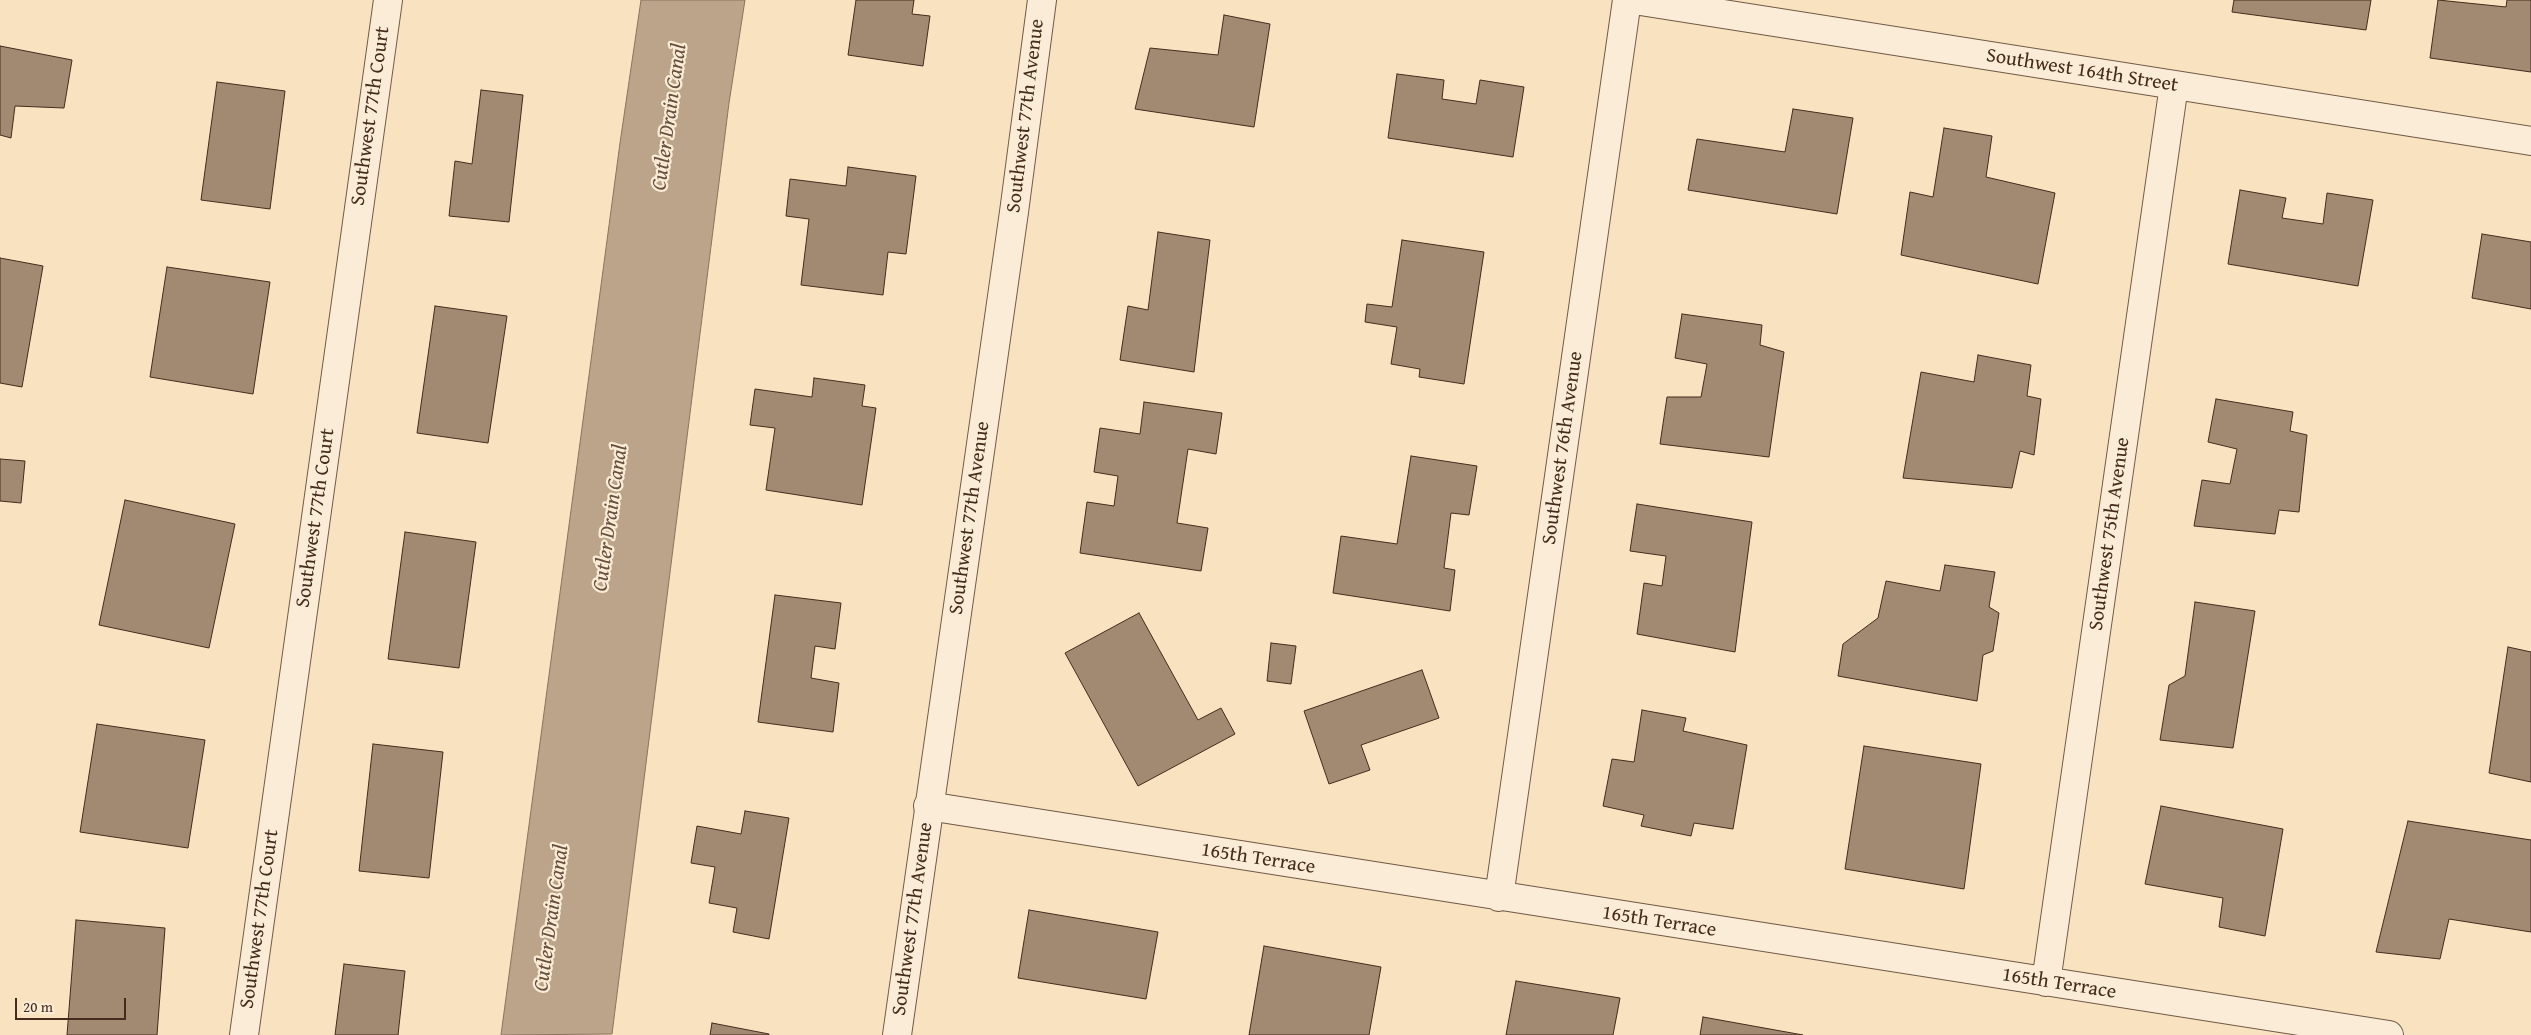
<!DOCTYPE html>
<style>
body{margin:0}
#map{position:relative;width:2531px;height:1035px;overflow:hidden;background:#f8e2c0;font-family:"Gentium Book Plus",serif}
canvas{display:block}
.scale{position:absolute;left:15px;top:998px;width:111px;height:22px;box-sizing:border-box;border:2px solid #442b1d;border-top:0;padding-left:6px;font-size:15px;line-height:18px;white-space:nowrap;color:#442b1d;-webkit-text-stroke:4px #faecd6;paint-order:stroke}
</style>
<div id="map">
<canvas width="2531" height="1035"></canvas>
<div class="scale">20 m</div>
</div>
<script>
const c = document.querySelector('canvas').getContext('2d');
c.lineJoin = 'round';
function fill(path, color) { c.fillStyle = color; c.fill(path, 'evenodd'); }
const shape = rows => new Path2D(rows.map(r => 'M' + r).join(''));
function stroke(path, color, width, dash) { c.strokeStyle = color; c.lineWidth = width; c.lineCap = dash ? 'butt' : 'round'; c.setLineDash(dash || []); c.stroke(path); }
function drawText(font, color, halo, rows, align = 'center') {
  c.font = font + ' "Gentium Book Plus",serif'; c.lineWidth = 4.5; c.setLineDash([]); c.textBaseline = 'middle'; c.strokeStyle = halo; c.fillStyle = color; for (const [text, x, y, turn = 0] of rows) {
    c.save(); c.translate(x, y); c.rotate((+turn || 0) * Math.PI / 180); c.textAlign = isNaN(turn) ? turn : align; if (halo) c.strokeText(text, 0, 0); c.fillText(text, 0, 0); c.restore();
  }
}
const water = shape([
 [641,0,745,0,729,103,612,1034,501,1035,620,143,641,0]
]);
fill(water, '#bba489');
stroke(water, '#8b745e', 1);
const building = shape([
 [856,0,914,0,912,14,930,16,923,66,848,55,856,0],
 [2234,0,2371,0,2366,30,2232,12,2234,0],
 [2438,0,2506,7,2507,0,2531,0,2531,72,2430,58,2438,0],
 [1224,15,1270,24,1254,127,1135,109,1150,48,1218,55,1224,15],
 [0,46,72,60,64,108,15,106,11,138,0,135,0,46],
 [1397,74,1444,80,1442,99,1476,104,1480,80,1524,87,1513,157,1388,138,1397,74],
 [217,82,285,91,270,209,201,200,217,82],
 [481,90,523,95,509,222,449,216,455,161,472,164,481,90],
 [1793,109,1853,118,1837,214,1688,190,1697,139,1785,152,1793,109],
 [1944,128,1992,136,1986,177,2055,193,2038,284,1901,255,1910,192,1933,197,1944,128],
 [848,167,916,176,906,254,888,252,883,295,801,285,809,219,786,216,790,179,846,186,848,167],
 [2240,190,2286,198,2282,218,2323,224,2327,193,2373,200,2358,286,2228,264,2240,190],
 [1158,232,1210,240,1194,372,1120,360,1128,306,1148,310,1158,232],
 [2482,234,2531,242,2531,309,2472,298,2482,234],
 [1402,240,1484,252,1464,384,1419,377,1420,369,1391,364,1397,327,1365,322,1367,304,1392,307,1402,240],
 [0,258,43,266,22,387,0,383,0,258],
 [167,267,270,282,253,394,150,377,167,267],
 [435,306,507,316,488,443,417,433,435,306],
 [1682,314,1762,325,1760,345,1784,352,1769,457,1660,444,1667,397,1701,397,1707,364,1675,358,1682,314],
 [1978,355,2031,365,2027,396,2041,399,2034,455,2020,451,2012,488,1903,478,1921,372,1974,382,1978,355],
 [814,378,865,385,862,406,876,408,862,505,766,490,775,428,750,425,755,389,812,397,814,378],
 [2216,399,2293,412,2290,431,2307,435,2299,512,2279,510,2275,534,2194,526,2202,480,2230,484,2237,449,2208,442,2216,399],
 [1144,402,1222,413,1216,454,1188,449,1177,523,1208,528,1201,571,1080,553,1087,502,1114,506,1118,476,1094,472,1100,428,1140,434,1144,402],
 [1411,456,1477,466,1469,515,1451,513,1444,568,1455,570,1450,611,1333,593,1341,536,1397,544,1411,456],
 [0,459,25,461,21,503,0,501,0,459],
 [125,500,235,524,209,648,99,625,125,500],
 [1637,504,1752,522,1735,652,1637,634,1644,583,1662,586,1666,556,1630,551,1637,504],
 [405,532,476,542,459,668,388,659,405,532],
 [1945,565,1995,572,1989,607,1999,613,1993,651,1983,655,1977,701,1838,676,1843,644,1878,618,1886,581,1940,591,1945,565],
 [775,595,841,603,835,649,815,646,811,678,839,683,833,732,758,722,775,595],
 [2195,602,2255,611,2233,748,2160,740,2169,685,2185,676,2195,602],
 [1139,613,1198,720,1221,708,1235,734,1138,786,1065,653,1139,613],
 [1271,643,1296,646,1291,684,1267,681,1271,643],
 [2508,647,2531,652,2531,782,2489,773,2508,647],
 [1422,670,1439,718,1361,745,1370,770,1329,784,1304,711,1422,670],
 [1642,710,1686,718,1683,731,1747,745,1733,829,1694,823,1691,836,1641,826,1644,815,1603,806,1612,759,1634,762,1642,710],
 [97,724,205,740,188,848,80,832,97,724],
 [373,744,443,752,429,878,359,871,373,744],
 [1864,746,1981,764,1964,889,1845,869,1864,746],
 [2161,806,2283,829,2265,936,2219,927,2223,898,2145,884,2161,806],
 [745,811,789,818,769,939,733,932,737,908,709,903,715,867,691,863,697,826,741,834,745,811],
 [2408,821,2531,840,2531,932,2449,919,2440,959,2376,952,2408,821],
 [1029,910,1158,932,1146,999,1018,978,1029,910],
 [76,920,165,928,157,1035,67,1035,76,920],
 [1264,946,1381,967,1369,1035,1249,1035,1264,946],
 [344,964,405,971,398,1035,335,1035,344,964],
 [1516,981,1620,998,1613,1035,1506,1035,1516,981],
 [1703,1017,1803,1035,1700,1035,1703,1017],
 [712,1023,769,1034,769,1035,710,1035,712,1023]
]);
fill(building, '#a28a72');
stroke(building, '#442b1d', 1);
const minor = shape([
 [1634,0,2531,141],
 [928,806,2389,1035],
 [1499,897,1627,0],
 [2046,982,2174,85],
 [244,1035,388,0]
]);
const tertiary = shape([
 [897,1035,1014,212,1042,0]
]);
stroke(minor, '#715946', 30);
stroke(tertiary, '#715946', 30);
stroke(minor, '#faecd6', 28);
stroke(tertiary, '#faecd6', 28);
drawText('20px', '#442b1d', '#faecd6', [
 ["Southwest 164th Street",2082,71,9],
 ["Southwest 77th Court",371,116,-82],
 ["Southwest 77th Avenue",1026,116,-83],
 ["Southwest 76th Avenue",1563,448,-82],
 ["Southwest 77th Court",316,518,-82],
 ["Southwest 77th Avenue",970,518,-82],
 ["Southwest 75th Avenue",2110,534,-82],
 ["165th Terrace",1258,859,9],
 ["Southwest 77th Court",260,919,-82],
 ["Southwest 77th Avenue",913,919,-82],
 ["165th Terrace",1659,922,9],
 ["165th Terrace",2059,984,9]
]);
drawText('italic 21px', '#684f3d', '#faecd6', [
 ["Cutler Drain Canal",670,117,-82],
 ["Cutler Drain Canal",611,518,-82],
 ["Cutler Drain Canal",552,918,-82]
]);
</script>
